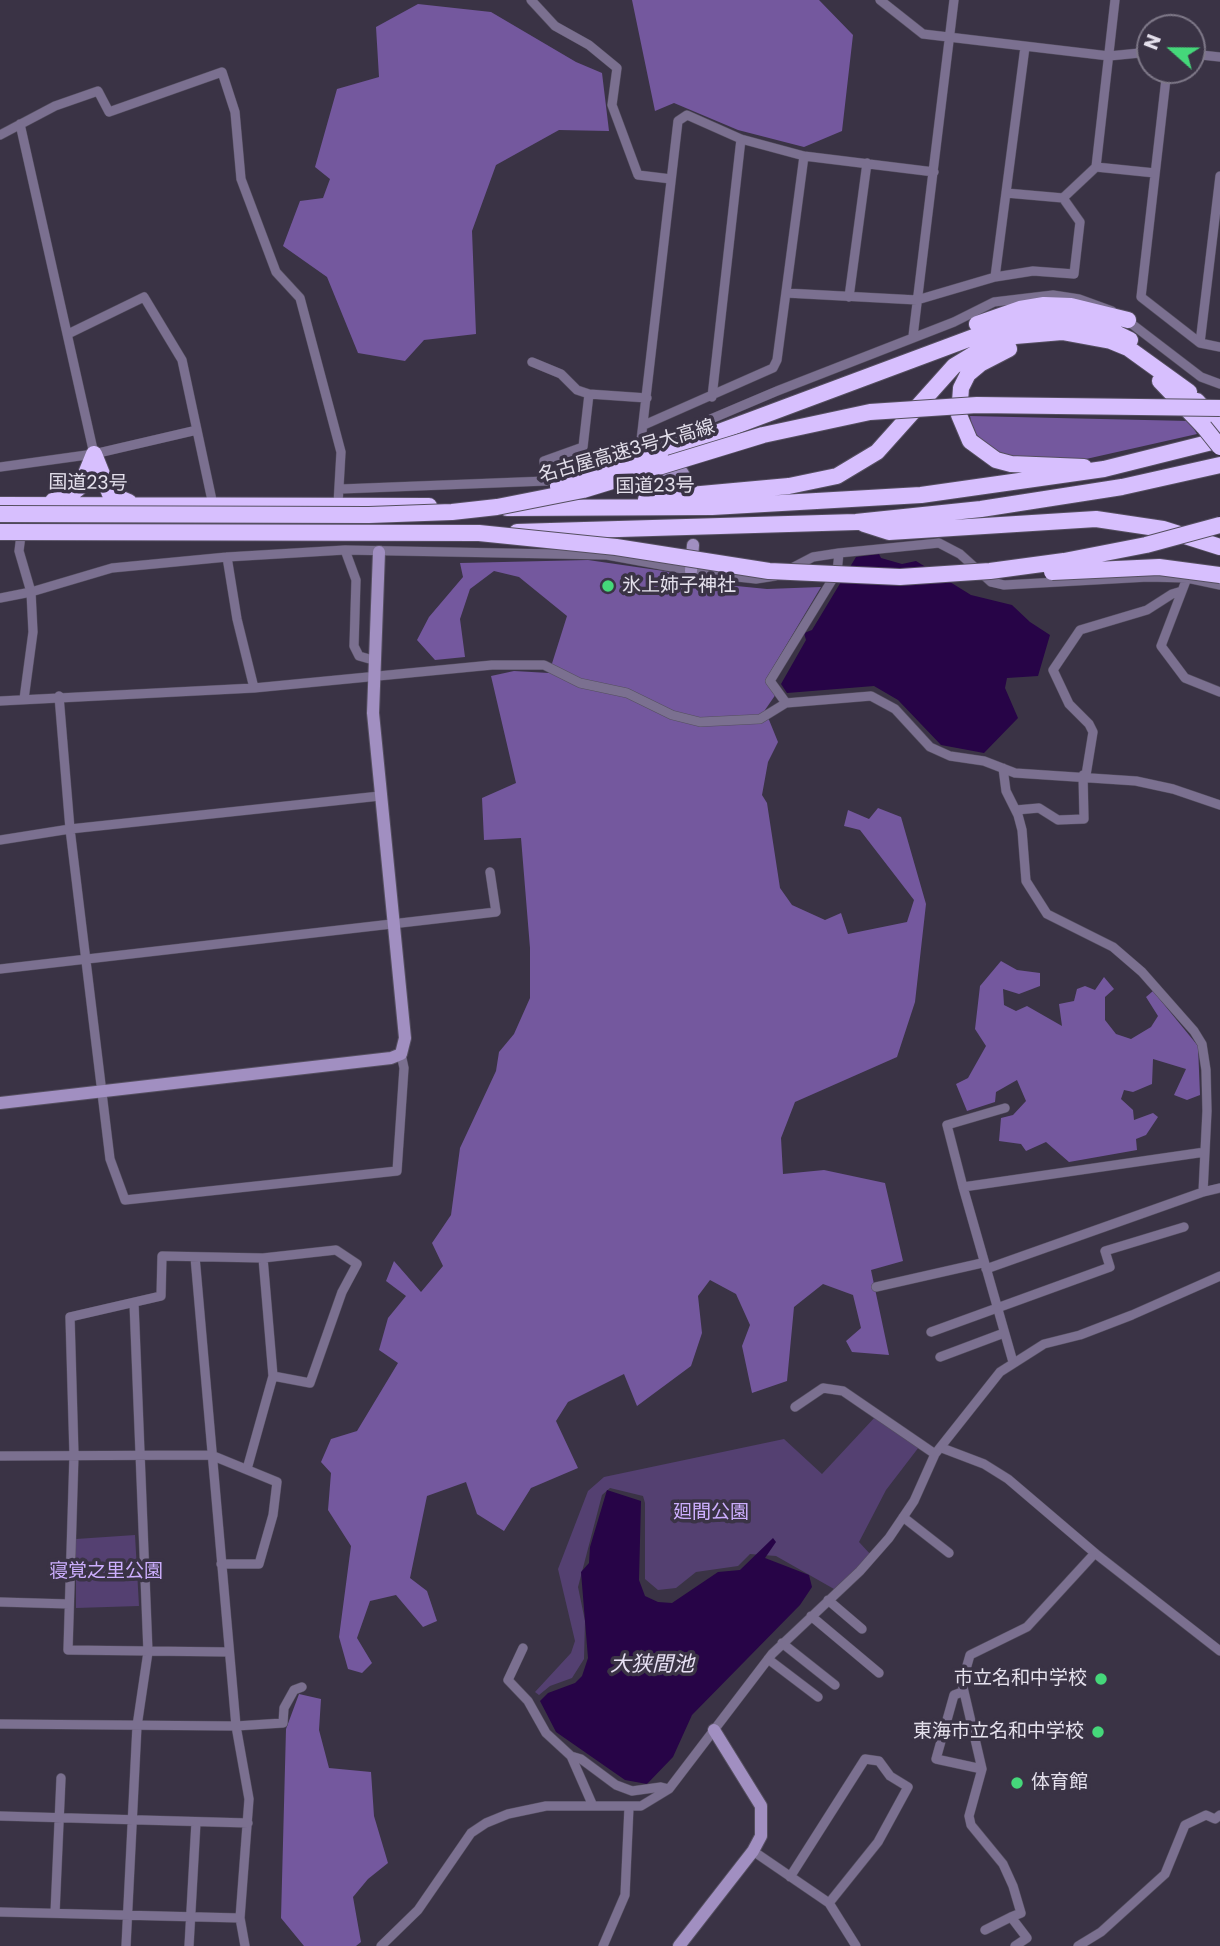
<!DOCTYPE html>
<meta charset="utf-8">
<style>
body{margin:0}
#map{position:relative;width:1220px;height:1946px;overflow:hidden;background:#3a3345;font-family:Poppins,sans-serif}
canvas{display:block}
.north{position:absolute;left:1136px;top:14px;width:70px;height:70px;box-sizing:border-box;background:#3a3345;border:2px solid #7e7888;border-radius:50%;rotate:291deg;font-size:19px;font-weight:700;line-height:28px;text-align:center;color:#e4e0ec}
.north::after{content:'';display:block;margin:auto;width:24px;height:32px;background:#45d77a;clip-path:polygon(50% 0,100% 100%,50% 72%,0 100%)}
</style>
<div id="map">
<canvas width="1220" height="1946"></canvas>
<div class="north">N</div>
</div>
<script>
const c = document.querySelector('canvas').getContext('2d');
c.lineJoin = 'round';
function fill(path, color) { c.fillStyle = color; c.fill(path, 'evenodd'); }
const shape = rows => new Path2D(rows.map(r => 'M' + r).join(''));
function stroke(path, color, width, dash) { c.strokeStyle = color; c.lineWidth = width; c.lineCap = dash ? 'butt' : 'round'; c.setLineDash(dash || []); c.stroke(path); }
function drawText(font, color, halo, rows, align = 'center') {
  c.font = font + ' Poppins,"Noto Sans JP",sans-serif'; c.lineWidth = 7; c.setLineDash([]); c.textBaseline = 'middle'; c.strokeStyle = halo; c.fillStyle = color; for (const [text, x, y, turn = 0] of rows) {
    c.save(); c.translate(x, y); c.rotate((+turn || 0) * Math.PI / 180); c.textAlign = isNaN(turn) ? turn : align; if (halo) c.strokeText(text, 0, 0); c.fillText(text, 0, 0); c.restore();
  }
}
fill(shape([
 [876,1416,922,1443,886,1490,859,1542,871,1555,834,1589,776,1556,750,1554,738,1566,696,1572,676,1588,658,1590,645,1579,645,1503,643,1496,610,1488,602,1495,578,1587,585,1621,584,1659,572,1678,550,1686,539,1695,535,1692,571,1653,575,1641,558,1569,588,1491,604,1477,784,1439,822,1474],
 [135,1535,139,1606,76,1608,76,1539]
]), '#544071');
fill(shape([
 [632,0,819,0,853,35,842,131,804,147,738,130,674,103,655,111],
 [418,4,491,12,576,62,602,73,609,131,559,130,496,165,472,231,476,334,424,340,405,361,358,353,327,277,283,246,300,201,323,198,330,179,315,167,337,89,379,77,376,27],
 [970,416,1189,421,1197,434,1086,459,1014,458,990,448,973,431],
 [588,560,664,571,716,584,767,589,821,587,766,679,776,694,765,710,778,742,768,762,762,795,767,803,780,888,792,905,825,920,841,913,848,934,907,922,914,900,860,830,844,826,848,810,869,819,878,808,901,817,926,904,915,1002,897,1057,795,1102,781,1138,783,1174,824,1170,885,1183,903,1261,871,1270,889,1355,852,1352,846,1341,861,1328,853,1295,823,1284,794,1307,787,1381,752,1393,742,1346,750,1325,736,1294,710,1280,698,1296,702,1333,691,1366,637,1406,624,1374,568,1402,556,1421,578,1468,531,1488,504,1531,477,1514,466,1482,427,1496,410,1578,427,1591,437,1621,423,1627,396,1595,370,1601,357,1638,372,1663,362,1673,348,1669,339,1637,351,1546,328,1510,331,1473,321,1462,331,1439,357,1431,398,1363,379,1350,388,1318,406,1296,386,1281,394,1261,421,1292,443,1266,432,1243,451,1215,460,1148,496,1071,499,1052,514,1034,530,998,530,948,521,838,484,840,482,798,516,783,491,676,514,671,549,673,567,616,519,577,494,571,470,589,460,619,465,657,435,660,417,640,429,617,463,577,460,563],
 [1001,961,1017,970,1040,973,1040,986,1019,994,1003,989,1004,1005,1016,1011,1027,1006,1062,1026,1059,1004,1074,1001,1077,989,1085,986,1095,990,1104,977,1114,989,1105,997,1105,1020,1116,1034,1131,1039,1151,1027,1158,1016,1146,997,1153,991,1198,1046,1200,1095,1187,1100,1174,1095,1186,1069,1153,1059,1152,1084,1133,1092,1124,1090,1121,1099,1133,1110,1134,1120,1153,1113,1158,1117,1146,1135,1136,1139,1137,1150,1069,1162,1046,1142,1026,1151,1021,1144,999,1141,1001,1118,1013,1115,1026,1101,1017,1080,996,1092,995,1102,967,1111,956,1084,968,1078,986,1046,975,1029,980,986],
 [299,1694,321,1699,319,1730,329,1768,371,1772,374,1816,388,1863,368,1879,353,1897,361,1942,356,1946,304,1946,281,1918,286,1729]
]), '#74589e');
fill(shape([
 [879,554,881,558,902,564,916,561,971,595,1012,605,1030,622,1050,635,1038,676,1007,678,1005,688,1018,718,984,753,941,745,898,700,874,686,787,693,781,684,806,640,804,633,812,630,856,557],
 [607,1490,641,1501,639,1580,645,1596,658,1602,672,1603,718,1572,740,1570,773,1538,776,1542,765,1558,809,1575,812,1587,800,1605,692,1715,673,1757,647,1784,625,1780,556,1732,540,1701,548,1693,575,1683,582,1676,588,1658,581,1572,589,1563,590,1547]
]), '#270447');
const street = shape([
 [531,0,555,26,589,45,617,68,612,105,638,175,671,179],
 [880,0,923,34,1109,56,1150,52],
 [1192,54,1220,57],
 [1167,70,1141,297,1200,343,1220,347],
 [20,124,94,454],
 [0,135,55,106,98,91,109,112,222,72,235,112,241,179,276,272,300,298,341,452,338,504],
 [1096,167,1155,173],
 [1063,198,1096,167,1115,0],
 [995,277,1025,47],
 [786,293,917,300,995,277,1033,271,1074,274,1080,222,1063,198,1006,193],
 [849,297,867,163],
 [1124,318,1201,377,1220,384],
 [68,334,144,297,182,360,213,505],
 [913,336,954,0],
 [1200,343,1220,176],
 [532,362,561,374,577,390,589,394,647,398],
 [712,397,741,139],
 [644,425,773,368,777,360,804,156],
 [640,449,678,121,687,115,741,139,804,156,934,172],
 [0,467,94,454,197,430],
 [546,481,544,461,583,447,589,394],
 [341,489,546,481,640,449,777,391,954,322,994,302,1053,295,1079,299,1112,311],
 [21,535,19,551,31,592,33,632,24,699],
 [345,550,356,580,354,646,359,656,373,660],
 [227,557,237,619,254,688],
 [788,570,813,557,839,553],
 [1187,578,1161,646,1185,678,1220,692],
 [0,598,31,592,112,568,227,557,345,550,607,555,710,574,756,579,775,576],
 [59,696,70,829,110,1159,125,1200,397,1171,404,1068,401,1054],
 [0,701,254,688,492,665,544,665,580,683,627,693,672,715,700,722,760,719,786,703,871,696,895,709,930,747,950,756,984,761,1015,773,1136,781,1173,789,1220,805],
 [786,703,770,681,837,572,839,553,939,543,960,554,991,582,1004,585,1148,577,1187,578,1220,585],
 [1086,775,1093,732,1089,724,1069,704,1053,670,1080,630,1147,610,1172,594,1182,591],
 [1016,810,1039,808,1058,820,1084,819,1083,775],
 [0,840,70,829,380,796],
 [0,969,496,912,490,872],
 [963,1187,947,1125,1005,1108],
 [1203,1192,1220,1188],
 [195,1257,236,1726,249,1799,240,1918,245,1946],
 [263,1258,273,1376],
 [986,1269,1203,1192,1207,1111,1206,1070,1202,1044,1194,1031,1142,972,1113,947,1047,914,1026,881,1022,830,1018,815,1006,791,1003,768],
 [876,1287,982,1263],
 [931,1332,1110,1267,1105,1251,1184,1227],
 [940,1357,1004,1333],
 [1013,1362,963,1187,1205,1152],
 [795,1407,823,1388,843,1391,935,1454],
 [942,1448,984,1464,1008,1479,1096,1554,1220,1651],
 [0,1456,211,1455,277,1482,273,1515,259,1564,221,1564],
 [903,1517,949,1553],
 [828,1600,862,1629],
 [0,1602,69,1604],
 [811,1616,879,1673],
 [782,1643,835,1685],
 [523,1648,508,1680,528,1701,546,1733,571,1756,581,1759,616,1785,632,1791,661,1787,669,1789],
 [229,1652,68,1650,74,1455,70,1317,161,1296,162,1256,263,1258,336,1250,357,1264,342,1292,310,1383,273,1376,247,1469],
 [768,1659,818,1697],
 [962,1692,954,1695,936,1759,982,1769],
 [0,1724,236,1726,283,1723,284,1708,294,1690,302,1687],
 [571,1756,593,1806],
 [0,1816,248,1823],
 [753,1851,829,1903,856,1946],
 [790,1877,865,1759,879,1761,890,1776,908,1787,878,1842,829,1903],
 [0,1912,240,1918],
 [55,1913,61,1778],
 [985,1930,1011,1917],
 [126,1946,137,1726,148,1652,134,1303],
 [189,1946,196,1822],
 [381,1946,418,1910,471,1833,486,1823,508,1814,546,1806,641,1806,669,1789,772,1654,860,1571,889,1538,914,1501,935,1454,1000,1372,1044,1344,1080,1335,1132,1315,1220,1276],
 [603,1946,625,1895,629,1807],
 [1015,1946,1027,1938,1011,1917,1021,1913,1013,1886,1003,1864,971,1825,969,1816,982,1769,962,1683,970,1655,1027,1627,1095,1553],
 [1078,1946,1101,1932,1165,1874,1185,1825,1206,1815,1215,1819,1220,1815]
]);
const secondary = shape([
 [658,470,682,472,689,484],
 [691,571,693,545],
 [0,1103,391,1058,401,1054,405,1038,373,713,379,552],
 [679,1946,753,1851,761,1836,761,1806,714,1730]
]);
const highway = shape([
 [977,324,1020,309,1044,305,1071,306,1128,320],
 [1009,349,980,364,968,374,961,388,959,415,970,441,996,460,1011,464,1084,467],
 [1160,381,1204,427],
 [1197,401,1220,427],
 [94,454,110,494,129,502],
 [660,454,1014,322,1067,317,1097,324,1130,340],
 [646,499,789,486,837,476,877,452,954,366,982,349,1015,336,1062,332,1111,341,1128,348,1189,392],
 [53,501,65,499,81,486,94,454],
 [0,505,429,506],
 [507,508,712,507,921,495,1104,469,1220,440],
 [864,524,889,532,1096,519,1163,529,1220,547],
 [517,532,856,522,981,509,1122,487,1220,465]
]);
stroke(street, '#554f60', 10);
stroke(secondary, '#554f60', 14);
stroke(highway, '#554f60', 18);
stroke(street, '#7b7090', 9);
stroke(secondary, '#a18fc1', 12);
stroke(highway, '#d7bffe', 16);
const highwayBridge = shape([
 [1204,427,1220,447],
 [558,486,660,454],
 [0,514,369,515,452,512,497,507,583,490,763,435,870,412,977,405,1220,408],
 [0,532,479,533,616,547,769,571,900,577,990,571,1064,561,1146,545,1220,525],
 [1052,572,1159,567,1220,575]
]);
stroke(highwayBridge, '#554f60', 18, []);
stroke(highwayBridge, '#d7bffe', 16);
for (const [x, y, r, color] of [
 [608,586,7,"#45d77a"],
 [1101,1679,7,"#45d77a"],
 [1098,1732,7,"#45d77a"],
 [1017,1783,7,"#45d77a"]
]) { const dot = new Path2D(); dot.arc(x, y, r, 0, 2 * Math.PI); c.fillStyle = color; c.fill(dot); stroke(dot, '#3a3345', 2.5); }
drawText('19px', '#e4e0ec', '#3a3345', [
 ["名古屋高速3号大高線",627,452,-16],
 ["国道23号",88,484,1],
 ["国道23号",655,487,-1]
]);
drawText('19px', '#e4e0ec', '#3a3345', [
 ["氷上姉子神社",622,586],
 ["市立名和中学校",1087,1679,"right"],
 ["東海市立名和中学校",1084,1732,"right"],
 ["体育館",1031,1783]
], 'left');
drawText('19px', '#ccaefd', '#3a3345', [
 ["廻間公園",711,1513],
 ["寝覚之里公園",106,1572]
]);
drawText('italic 21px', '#e7e0f4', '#3a3345', [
 ["大狭間池",652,1666]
]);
</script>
